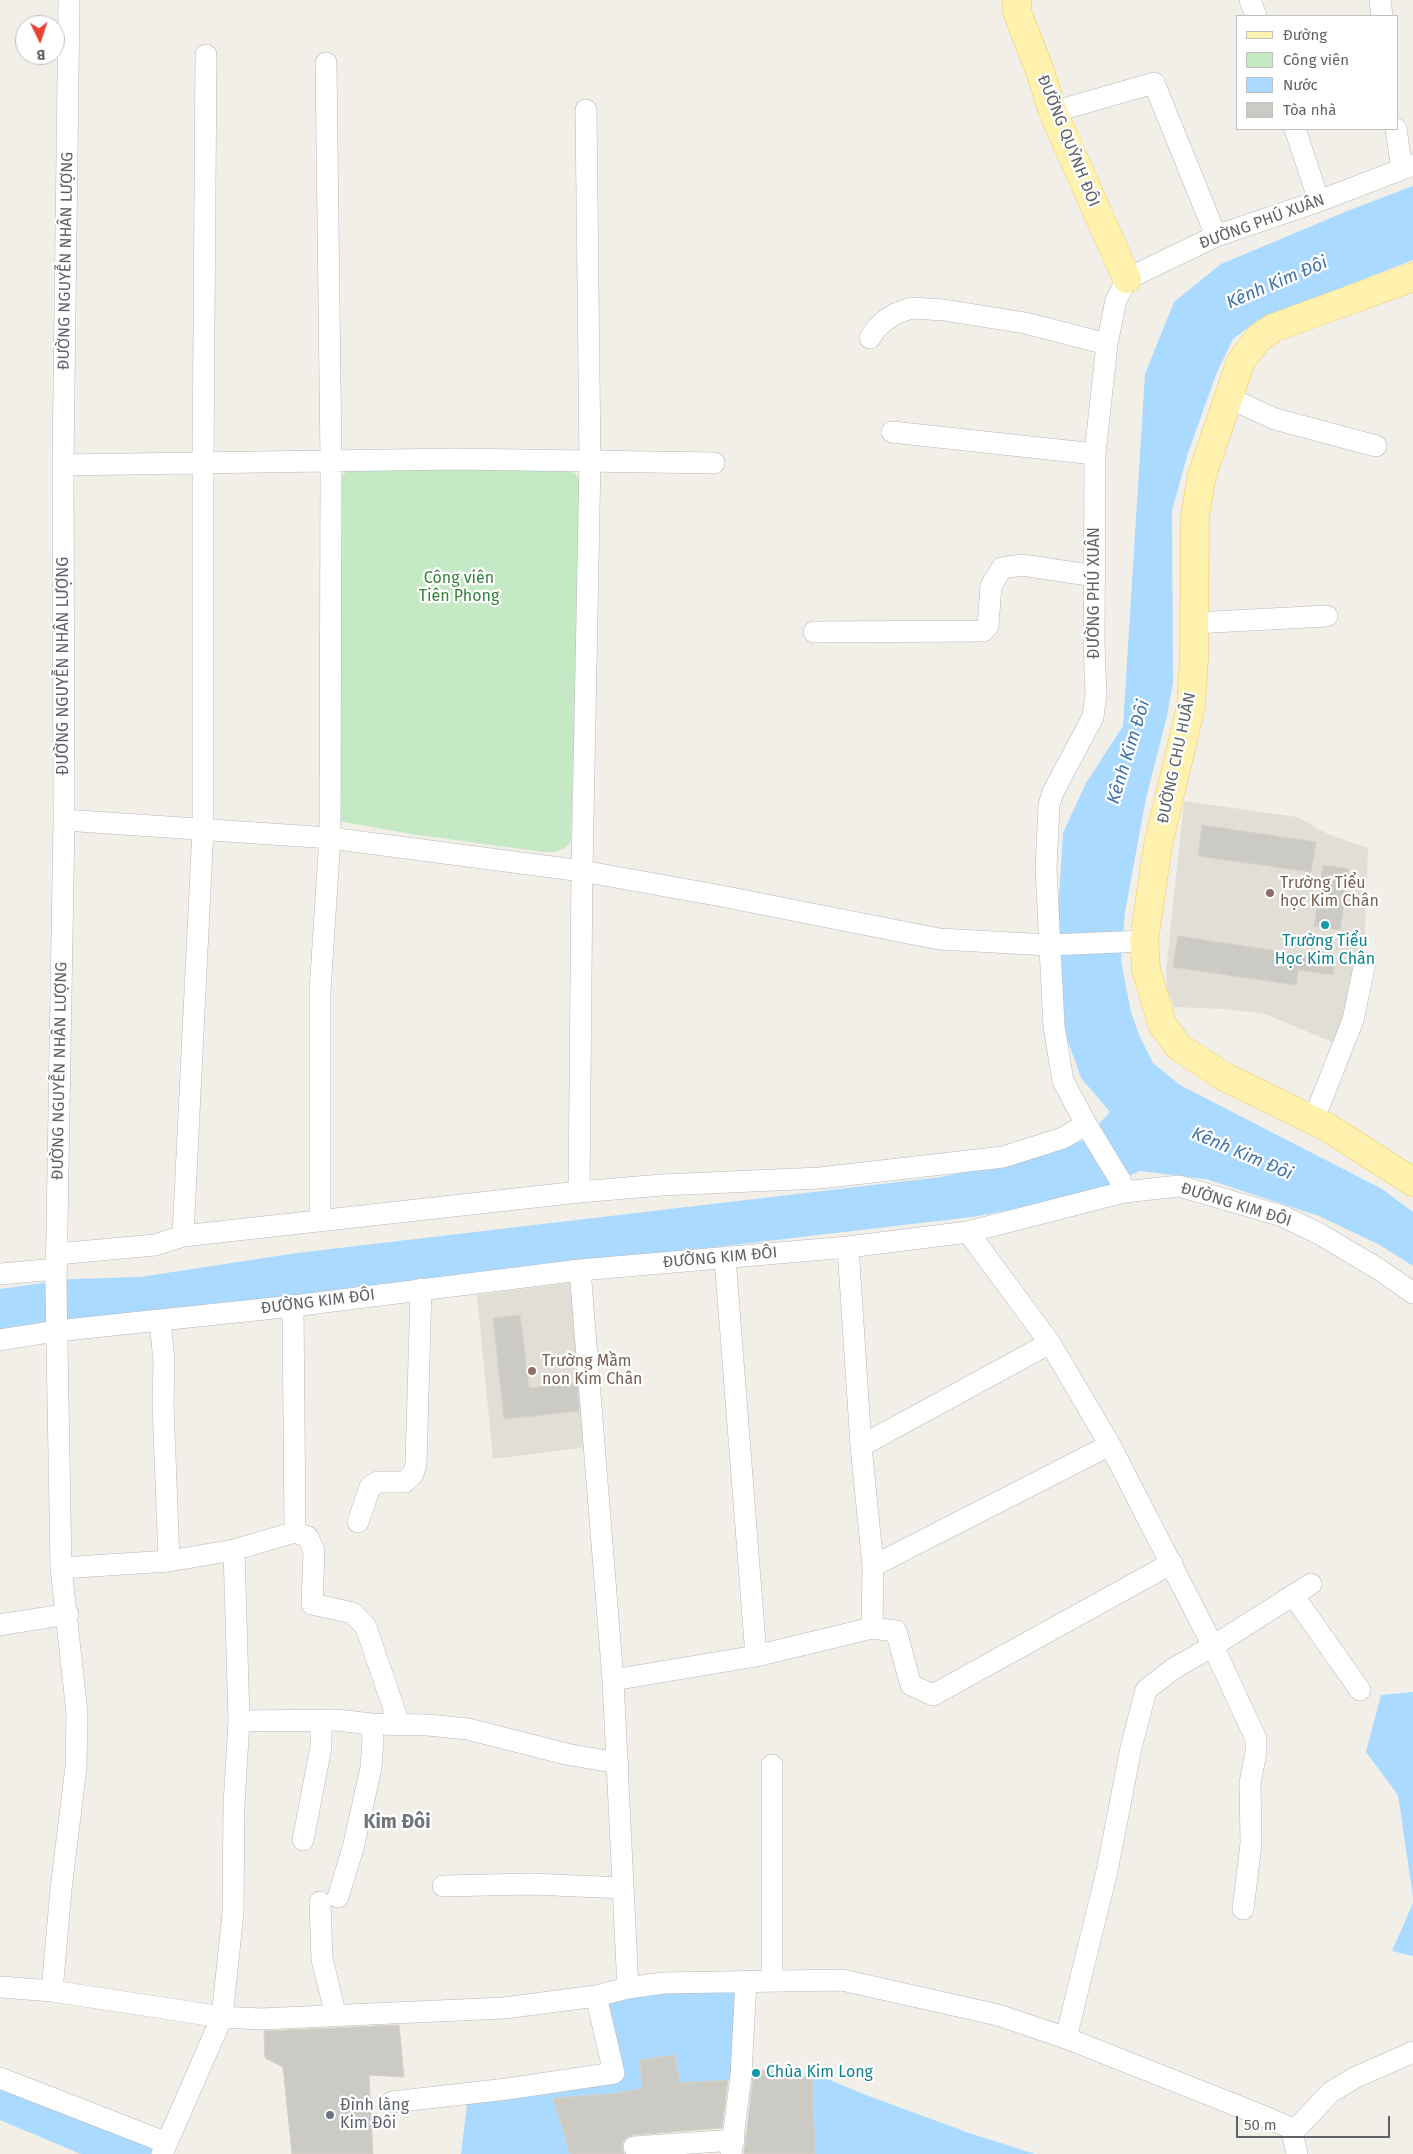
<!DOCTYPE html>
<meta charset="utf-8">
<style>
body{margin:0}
#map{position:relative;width:1413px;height:2154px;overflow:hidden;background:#f1efe8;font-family:"Fira Sans",sans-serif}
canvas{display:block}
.legend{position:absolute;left:1236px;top:15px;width:162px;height:115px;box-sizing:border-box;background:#fff;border:1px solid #bfc1c3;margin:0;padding:6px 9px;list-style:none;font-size:15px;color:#5f6368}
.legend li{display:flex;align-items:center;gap:10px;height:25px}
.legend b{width:25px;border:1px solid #bfc1c3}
.north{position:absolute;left:15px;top:15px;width:50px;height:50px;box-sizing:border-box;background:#fff;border:1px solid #bfc1c3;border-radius:50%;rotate:176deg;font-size:14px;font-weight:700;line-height:20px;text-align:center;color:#5f6368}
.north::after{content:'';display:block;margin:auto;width:18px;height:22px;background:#ea4335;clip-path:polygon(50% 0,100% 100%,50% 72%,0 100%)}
.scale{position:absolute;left:1236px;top:2116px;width:154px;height:22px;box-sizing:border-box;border:2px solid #5f6368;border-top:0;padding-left:6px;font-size:15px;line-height:18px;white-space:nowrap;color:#5f6368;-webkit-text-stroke:4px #fff;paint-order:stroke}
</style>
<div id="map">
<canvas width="1413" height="2154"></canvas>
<ul class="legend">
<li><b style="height:6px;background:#fff2af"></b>Đường</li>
<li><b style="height:14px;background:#c5e8c5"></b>Công viên</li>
<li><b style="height:14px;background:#aadaff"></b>Nước</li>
<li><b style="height:14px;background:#cccac5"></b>Tòa nhà</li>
</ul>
<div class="north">B</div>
<div class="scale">50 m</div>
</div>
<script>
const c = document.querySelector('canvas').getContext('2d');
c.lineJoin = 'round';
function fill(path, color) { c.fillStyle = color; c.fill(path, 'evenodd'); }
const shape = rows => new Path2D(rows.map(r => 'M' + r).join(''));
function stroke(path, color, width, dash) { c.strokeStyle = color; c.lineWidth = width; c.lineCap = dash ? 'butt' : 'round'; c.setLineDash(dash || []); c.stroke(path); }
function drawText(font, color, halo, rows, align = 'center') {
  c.font = font + ' "Fira Sans",sans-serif'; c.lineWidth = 4.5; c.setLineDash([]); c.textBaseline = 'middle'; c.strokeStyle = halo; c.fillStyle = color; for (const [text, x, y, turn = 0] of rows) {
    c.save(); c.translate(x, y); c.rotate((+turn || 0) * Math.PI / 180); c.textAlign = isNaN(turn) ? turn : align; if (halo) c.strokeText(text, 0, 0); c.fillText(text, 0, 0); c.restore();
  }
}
fill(shape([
 [1184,801,1297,817,1328,834,1368,848,1365,937,1339,1045,1265,1014,1225,1009,1174,1007,1167,990,1166,972],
 [570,1283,588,1447,493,1459,477,1295]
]), '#e1ded6');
fill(shape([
 [357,468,566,470,575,473,581,482,571,838,570,844,563,849,555,852,544,852,411,834,339,821,339,483,342,475,349,470]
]), '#c5e8c5');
fill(shape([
 [1413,186,1413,260,1258,320,1233,339,1217,372,1188,453,1172,511,1173,682,1167,716,1146,798,1125,912,1121,961,1131,1012,1139,1035,1153,1063,1180,1085,1382,1189,1413,1212,1413,1266,1380,1245,1319,1216,1206,1179,1140,1171,1098,1190,1046,1203,972,1217,0,1331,0,1289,71,1279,140,1277,297,1253,941,1177,1039,1156,1084,1140,1110,1112,1081,1078,1062,1024,1058,916,1063,833,1086,783,1123,726,1145,374,1174,302,1221,264,1350,210],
 [1413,1692,1413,1897,1398,1795,1366,1752,1381,1695],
 [1413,1903,1413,1956,1392,1951],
 [662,1993,735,1993,731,2080,680,2083,675,2055,640,2060,642,2089,610,2094,570,2154,461,2154,468,2096,604,2075,587,2004],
 [818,2075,866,2095,969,2133,1035,2154,815,2154,812,2077],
 [0,2083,12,2088,164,2154,81,2154,0,2120]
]), '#aadaff');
const building = shape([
 [1202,825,1316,842,1311,872,1198,856,1202,825],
 [1323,865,1349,869,1340,930,1314,926,1323,865],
 [1178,936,1335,960,1333,975,1298,970,1296,985,1173,967,1178,936],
 [520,1315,529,1388,577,1383,579,1411,504,1419,493,1318,520,1315],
 [399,2025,404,2077,369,2075,373,2154,292,2154,283,2067,265,2058,264,2031,399,2025],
 [675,2055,680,2083,728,2080,722,2128,633,2135,627,2137,623,2142,622,2148,624,2154,570,2154,553,2098,610,2094,642,2089,640,2060,675,2055],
 [754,2069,812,2077,815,2154,744,2154,754,2069]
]);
fill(building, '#cccac5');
stroke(building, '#d6d1c6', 1);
const minor = shape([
 [69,0,63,465,64,820,56,1287,61,1568,169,1561,234,1550,295,1532,293,1306],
 [1250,0,1256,16],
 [1380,0,1382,16],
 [1053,112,1154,83,1216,236],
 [1295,129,1319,201],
 [1396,129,1402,169],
 [870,338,876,329,883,322,895,314,911,308,944,310,1025,323,1107,344],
 [1227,397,1275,419,1376,446],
 [892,432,1095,454],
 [63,465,456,459,714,463],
 [1194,623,1327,616],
 [814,632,983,631,988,626,991,586,1002,568,1022,565,1095,576],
 [64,820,330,838,582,871,716,895,939,939,1049,945,1144,941],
 [1313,1121,1353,1020,1365,963],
 [579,1192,582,871,590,461,586,110],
 [1124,1192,1120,1180,1086,1124,1063,1081,1054,1026,1046,868,1049,805,1053,792,1093,717,1096,694,1094,644,1095,454,1107,344,1116,300,1127,279,1216,236,1319,201,1413,165],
 [320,1220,320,991,330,838,331,461,326,63],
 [968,1232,1050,1343,1110,1445,1213,1646,1311,1584],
 [183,1236,203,828,203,463,206,55],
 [848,1247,861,1446,873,1566,872,1628],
 [56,1254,155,1245,183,1236,579,1192,662,1185,820,1178,1003,1157,1063,1138,1086,1124],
 [725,1258,756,1656],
 [580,1270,613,1680,628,1988],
 [0,1274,56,1269],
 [160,1320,164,1361,163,1404,169,1561],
 [0,1340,56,1331,293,1306,580,1270,848,1247,968,1232,1124,1192,1179,1186,1282,1216,1318,1233,1380,1270,1413,1293],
 [861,1446,1050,1343],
 [358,1522,370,1487,378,1482,405,1482,413,1474,416,1464,421,1289],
 [295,1532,308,1537,314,1551,312,1604,353,1613,366,1627,399,1724],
 [873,1566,1110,1445],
 [1293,1595,1360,1690],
 [0,1625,68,1614],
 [613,1680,756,1656,872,1628,896,1631,911,1685,933,1695,1172,1563],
 [239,1721,337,1720,371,1724,428,1725,468,1729,566,1754,618,1763],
 [772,1765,772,1980],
 [303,1840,321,1747,321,1720],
 [443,1886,531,1884,623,1888],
 [338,1897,353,1848,371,1768,373,1739,371,1724],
 [320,1902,322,1959,336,2016],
 [0,1987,52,1991,222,2017,260,2019,504,2008,596,1996,628,1988,663,1983,842,1980,998,2015,1066,2038,1268,2118,1295,2130],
 [52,1991,61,1889,76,1767,77,1713,61,1568],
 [1066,2038,1107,1871,1131,1748,1146,1690,1173,1669,1213,1646,1256,1739,1256,1752,1250,1783,1251,1844,1243,1909],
 [0,2078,167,2143],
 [392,2102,507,2089,614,2073,596,1996],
 [634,2147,734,2140],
 [162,2154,222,2017,233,1913,234,1805,239,1721,234,1550],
 [731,2154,741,2075,746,1981],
 [1297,2154,1293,2136,1295,2130,1331,2092,1356,2077,1413,2052]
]);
const major = shape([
 [1017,0,1017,12,1040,71,1053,112,1127,279],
 [1413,277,1273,328,1258,339,1241,361,1202,475,1195,516,1194,659,1191,706,1158,845,1144,941,1146,969,1162,1024,1179,1047,1223,1076,1327,1127,1413,1182]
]);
stroke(minor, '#b5b8bc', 22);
stroke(major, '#f2c960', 29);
stroke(minor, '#fff', 21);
stroke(major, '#fff2af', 28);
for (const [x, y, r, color] of [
 [1270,893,5,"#8d6e63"],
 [1325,925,5,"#0f9aa8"],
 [532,1371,5,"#8d6e63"],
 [756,2073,5,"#0f9aa8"],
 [330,2115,5,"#6b7280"]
]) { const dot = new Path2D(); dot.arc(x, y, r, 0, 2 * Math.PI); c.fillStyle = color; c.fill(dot); stroke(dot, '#fff', 2); }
drawText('16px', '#5f6368', '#fff', [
 ["ĐƯỜNG QUỲNH ĐÔI",1068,141,68],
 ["ĐƯỜNG PHÚ XUÂN",1262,222,-20],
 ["ĐƯỜNG NGUYỄN NHÂN LƯỢNG",66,261,-89],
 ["ĐƯỜNG PHÚ XUÂN",1095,593,-90],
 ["ĐƯỜNG NGUYỄN NHÂN LƯỢNG",64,666,-90],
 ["ĐƯỜNG CHU HUÂN",1177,758,-78],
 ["ĐƯỜNG NGUYỄN NHÂN LƯỢNG",60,1071,-89],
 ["ĐƯỜNG KIM ĐÔI",1236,1205,17],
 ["ĐƯỜNG KIM ĐÔI",720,1258,-5],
 ["ĐƯỜNG KIM ĐÔI",318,1302,-7]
]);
drawText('16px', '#348238', '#fff', [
 ["Công viên",459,579],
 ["Tiên Phong",459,597]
]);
drawText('16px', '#785e54', '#fff', [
 ["Trường Tiểu",1280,884],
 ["học Kim Chân",1280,902],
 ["Trường Mầm",542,1362],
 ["non Kim Chân",542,1380]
], 'left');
drawText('16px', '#0d838f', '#fff', [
 ["Trường Tiểu",1325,942],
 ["Học Kim Chân",1325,960],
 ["Chùa Kim Long",766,2073,"left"]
]);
drawText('16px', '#5b616d', '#fff', [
 ["Đình làng",340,2106],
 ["Kim Đôi",340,2124]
], 'left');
drawText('italic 18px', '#4174aa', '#fff', [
 ["Kênh Kim Đôi",1277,283,-23],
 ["Kênh Kim Đôi",1129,752,-73],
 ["Kênh Kim Đôi",1242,1154,23]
]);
drawText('bold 19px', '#70757a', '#fff', [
 ["Kim Đôi",397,1823]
]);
</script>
